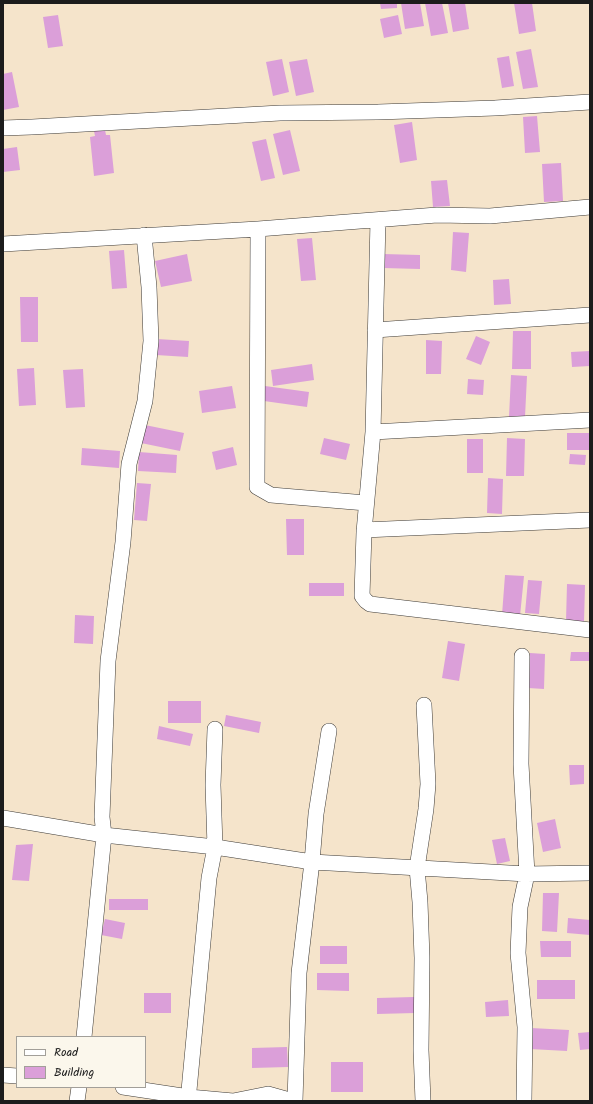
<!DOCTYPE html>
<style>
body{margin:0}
#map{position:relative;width:593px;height:1104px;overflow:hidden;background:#f5e4cb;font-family:Kalam,sans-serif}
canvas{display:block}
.frame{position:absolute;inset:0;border:4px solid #1c1c1c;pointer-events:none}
.legend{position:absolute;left:16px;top:1036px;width:130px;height:52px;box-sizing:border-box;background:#fbf7ec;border:1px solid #a29f99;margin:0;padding:5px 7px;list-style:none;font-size:12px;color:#1c1c1c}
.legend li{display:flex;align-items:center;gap:8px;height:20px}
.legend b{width:20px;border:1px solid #a29f99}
</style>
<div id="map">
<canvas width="593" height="1104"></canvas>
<div class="frame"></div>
<ul class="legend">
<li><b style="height:5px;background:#fff"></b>Road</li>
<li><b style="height:11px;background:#db9fd9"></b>Building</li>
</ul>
</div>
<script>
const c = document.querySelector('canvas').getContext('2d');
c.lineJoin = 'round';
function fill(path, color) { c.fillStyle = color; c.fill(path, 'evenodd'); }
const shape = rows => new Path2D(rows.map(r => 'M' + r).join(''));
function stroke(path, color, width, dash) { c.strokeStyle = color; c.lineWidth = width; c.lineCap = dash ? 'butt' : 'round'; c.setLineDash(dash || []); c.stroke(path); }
fill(shape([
 [380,3,397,3,397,8,381,9],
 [401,3,420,3,424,26,405,29],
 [425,3,442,3,448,33,431,36],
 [448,3,465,3,469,29,453,32],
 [514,3,532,3,536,31,519,34],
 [58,15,63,46,48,48,43,17],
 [398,15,402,34,384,38,380,19],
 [531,49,538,87,523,89,516,52],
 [509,56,514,86,502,88,497,58],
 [282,59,289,92,273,96,266,62],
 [307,59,314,92,296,96,289,62],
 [12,72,19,107,3,110,3,74],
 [537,116,540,152,525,153,523,117],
 [412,122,417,160,400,163,394,125],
 [105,130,106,135,110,135,114,173,94,176,90,137,95,136,94,131],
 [290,130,300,171,283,175,273,134],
 [266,139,275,178,261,181,252,142],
 [17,147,20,170,3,172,3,149],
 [561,163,563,201,544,202,542,164],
 [447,180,450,206,433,207,431,181],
 [453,232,469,233,466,272,451,270],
 [312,238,316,280,301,281,297,239],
 [124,250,127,288,112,289,109,251],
 [187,254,192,281,161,287,155,261],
 [383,254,420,255,420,269,383,268],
 [509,279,511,304,494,305,493,280],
 [20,297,38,297,38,342,21,342],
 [513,331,531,331,531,369,512,369],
 [476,336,490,342,481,365,466,359],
 [157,339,189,341,188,357,156,355],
 [426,340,442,341,441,374,426,374],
 [590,351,590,366,572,367,571,352],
 [312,364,314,380,273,386,271,370],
 [34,368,36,405,19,406,17,369],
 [83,369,85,407,66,408,63,370],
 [511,375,527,376,525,417,509,417],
 [468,379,484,380,483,395,467,394],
 [232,386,236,408,202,413,199,391],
 [265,386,309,392,307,407,264,401],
 [145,425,184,433,180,451,141,443],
 [567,433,590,433,590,450,567,450],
 [324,438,350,444,346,460,320,454],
 [507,438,525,439,524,476,506,476],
 [467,439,483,439,483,473,467,473],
 [233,447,237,465,216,470,212,452],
 [82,448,120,451,119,468,81,465],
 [139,452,177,455,176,473,138,471],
 [570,454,586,455,585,465,569,464],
 [488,478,503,479,502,514,487,513],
 [137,483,151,484,147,521,134,520],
 [286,519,304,519,304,555,287,555],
 [505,575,524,576,520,616,502,615],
 [528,580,542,581,539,614,525,613],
 [309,583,344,583,344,596,309,596],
 [567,584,585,585,584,622,566,621],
 [75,615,94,616,93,644,74,643],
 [448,641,465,644,459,681,442,678],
 [571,652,590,652,590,661,570,661],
 [530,653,545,654,544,689,528,688],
 [168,701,201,701,201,723,168,723],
 [226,715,261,722,259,733,224,726],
 [159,726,193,734,190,746,157,739],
 [569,765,584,765,584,784,570,785],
 [555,819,561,848,543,852,537,823],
 [505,838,510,861,497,864,492,840],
 [33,844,29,881,12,880,16,845],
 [543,893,559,893,557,932,542,931],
 [109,899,148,899,148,910,109,910],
 [568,918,590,920,590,935,567,933],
 [105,919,125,923,122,939,101,935],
 [540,941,571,941,571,957,541,957],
 [320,946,347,946,347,964,320,964],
 [317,973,349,973,349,991,317,990],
 [537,980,575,980,575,999,537,999],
 [144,993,171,993,171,1013,144,1013],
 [414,997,415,1013,377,1014,377,998],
 [508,1000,509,1016,486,1017,485,1002],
 [531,1028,569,1030,567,1051,530,1049],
 [590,1032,590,1049,580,1050,578,1033],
 [287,1047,288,1067,252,1068,252,1048],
 [331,1062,363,1062,363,1092,331,1092]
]), '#db9fd9');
const minor = shape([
 [3,128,32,127,280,113,378,112,495,108,590,102],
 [378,220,373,432,364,532,362,596,366,601,370,604,590,630],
 [258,229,257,487,271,495,366,503],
 [3,244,258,229,437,215,490,216,590,207],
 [375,330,590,315],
 [373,432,590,420],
 [364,530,590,520],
 [522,656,521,764,527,874,520,907,518,953,525,1027,524,1101],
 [3,818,104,835,215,847,312,862,527,874,590,873],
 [84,1037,104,835,102,817,108,661,123,542,129,464,145,401,151,341,149,287,144,235],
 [3,1075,17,1076],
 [123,1087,189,1097,233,1101,268,1094,293,1101],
 [77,1101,79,1087],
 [188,1101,209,878,215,847,213,785,215,729],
 [295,1101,299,973,312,862,316,814,329,731],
 [423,1101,421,1050,422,958,420,902,417,868,426,809,428,784,424,705]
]);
stroke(minor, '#3d3a36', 16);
stroke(minor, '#fff', 15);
</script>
